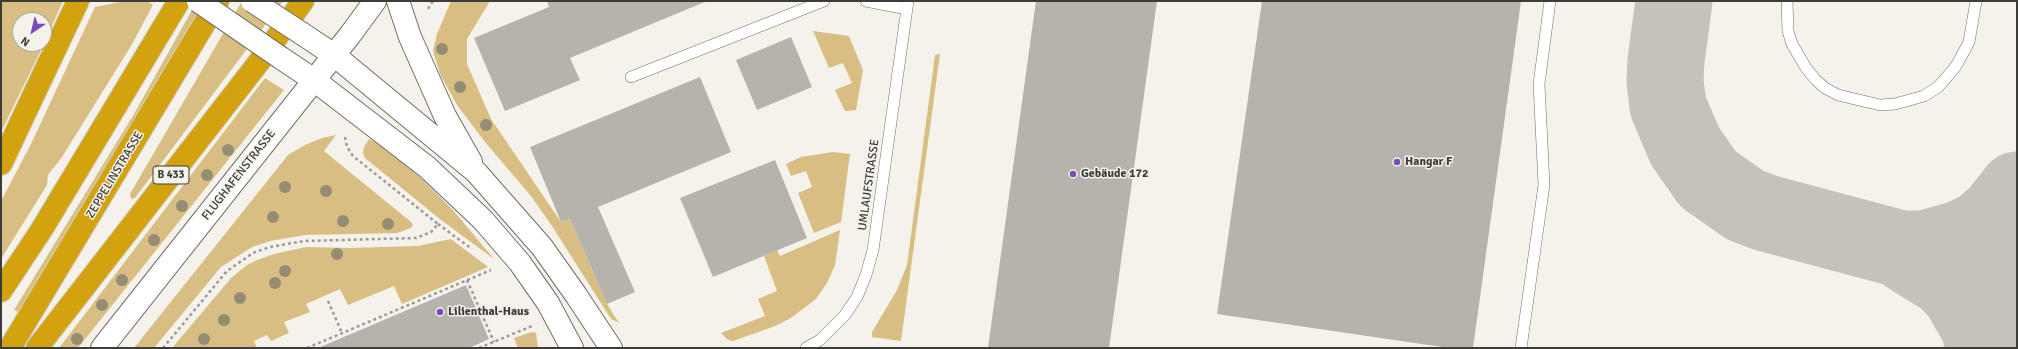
<!DOCTYPE html>
<meta charset="utf-8">
<style>
body{margin:0}
#map{position:relative;width:2018px;height:349px;overflow:hidden;background:#f5f2eb;font-family:Signika,sans-serif}
canvas{display:block}
.frame{position:absolute;inset:0;border:2px solid #3d3c39;pointer-events:none}
.north{position:absolute;left:12px;top:12px;width:40px;height:40px;box-sizing:border-box;background:#f5f2eb;border:1px solid #aba9a4;border-radius:50%;rotate:215deg;font-size:11px;font-weight:700;line-height:16px;text-align:center;color:#3d3c39}
.north::after{content:'';display:block;margin:auto;width:14px;height:18px;background:#784ac2;clip-path:polygon(50% 0,100% 100%,50% 72%,0 100%)}
</style>
<div id="map">
<canvas width="2018" height="349"></canvas>
<div class="frame"></div>
<div class="north">N</div>
</div>
<script>
const c = document.querySelector('canvas').getContext('2d');
c.lineJoin = 'round';
function fill(path, color) { c.fillStyle = color; c.fill(path, 'evenodd'); }
const shape = rows => new Path2D(rows.map(r => 'M' + r).join(''));
function stroke(path, color, width, dash) { c.strokeStyle = color; c.lineWidth = width; c.lineCap = dash ? 'butt' : 'round'; c.setLineDash(dash || []); c.stroke(path); }
function drawText(font, color, halo, rows, align = 'center') {
  c.font = font + ' Signika,sans-serif'; c.lineWidth = 3; c.setLineDash([]); c.textBaseline = 'middle'; c.strokeStyle = halo; c.fillStyle = color; for (const [text, x, y, turn = 0] of rows) {
    c.save(); c.translate(x, y); c.rotate((+turn || 0) * Math.PI / 180); c.textAlign = isNaN(turn) ? turn : align; if (halo) c.strokeText(text, 0, 0); c.fillText(text, 0, 0); c.restore();
  }
}
fill(shape([
 [1,1,63,1,44,43,44,20,20,20,20,44,44,44,1,132],
 [125,1,147,1,153,5,131,46,62,157,48,175,47,185,1,259,1,201,31,144,95,7],
 [197,1,207,1,20,313,14,310,134,114],
 [242,1,283,1,135,198,131,199,130,194],
 [451,1,490,1,467,39,467,64,491,119,561,222,570,219,607,304,619,323,611,319,552,226,531,196,485,142,457,105,440,74,433,51,437,34],
 [813,31,849,36,863,70,856,110,845,111,835,90,852,83,843,63,829,68],
 [940,54,901,341,872,337,872,332,897,290,907,265,935,55],
 [265,78,284,90,78,348,59,348],
 [336,135,324,151,411,222,413,225,411,228,397,233,305,235,270,241,252,247,221,267,154,348,134,348,288,155,305,145,322,138],
 [369,139,380,144,396,156,421,178,452,209,494,259,441,220,365,158,363,153,364,147],
 [833,152,850,154,841,222,814,233,798,193,812,187,806,171,791,176,786,164,801,157],
 [840,230,835,265,827,283,816,299,791,318,775,326,733,341,728,340,721,333,765,316,758,299,777,291,764,256,777,250,780,256],
 [451,239,488,267,402,304,394,286,348,305,340,289,306,304,310,312,284,322,289,333,271,341,267,335,254,341,257,348,172,348,232,277,247,265,257,260,274,254,306,247,350,248,418,246],
 [532,332,536,333,538,348,518,348,514,338]
]), '#d8be82');
stroke(shape([
 [1674,1,1666,61,1665,81,1668,106,1685,146,1708,179,1745,205,1766,213,2017,280],
 [1898,249,1924,249,1960,239,1981,229,1998,214,2017,190],
 [1905,253,1945,278,1959,292,1978,325,1985,348]
]), '#c5c2bc', 77);
fill(shape([
 [547,1,707,1,570,58,580,80,505,111,474,38,549,7],
 [1036,1,1157,1,1109,348,988,348],
 [1262,1,1521,1,1473,348,1449,348,1217,314],
 [791,37,812,87,757,110,736,60],
 [700,77,731,152,598,207,635,292,607,304,570,219,561,222,530,147],
 [775,160,807,238,713,277,680,198],
 [466,285,489,339,469,348,318,348]
]), '#b6b3ad');
const lane = shape([
 [866,1,907,9],
 [1787,1,1788,31,1792,44,1806,68,1816,80,1825,88,1838,95,1880,105,1895,104,1924,96,1938,87,1946,78,1956,66,1969,42,1976,1],
 [631,77,824,1],
 [806,348,820,340,845,315,857,297,866,275,873,250,908,1],
 [1521,348,1544,185,1539,84,1550,1]
]);
const street = shape([
 [398,1,410,37,445,116,471,162],
 [301,33,334,55,476,172,542,247,576,295,611,348],
 [281,58,314,80,427,167,483,220,520,263,548,303,572,348],
 [102,348,350,35,375,1]
]);
const highway = shape([
 [1,164,78,1],
 [1,291,42,229,179,1],
 [10,348,218,1],
 [37,348,259,62,303,1]
]);
stroke(lane, '#716e68', 12);
stroke(street, '#716e68', 24);
stroke(highway, '#d0d0cf', 24);
stroke(shape([
 [1,2,2,1],
 [428,9,433,1],
 [438,224,472,249],
 [467,280,494,342],
 [328,301,342,333],
 [163,348,227,271,253,253,270,247,304,241,416,238,431,232,438,224,353,156,347,147,345,137],
 [307,348,491,270],
 [479,348,532,326]
]), '#9d9b96', 2.5, [3, 3]);
stroke(lane, '#fff', 11);
stroke(street, '#fff', 22);
stroke(highway, '#d2a30f', 22);
const streetBridge = shape([
 [198,1,281,58],
 [252,1,301,33]
]);
stroke(streetBridge, '#716e68', 24, []);
stroke(streetBridge, '#fff', 22);
c.fillStyle = '#958c74';
for (const [x, y] of [
 [442,49],
 [460,87],
 [486,125],
 [228,150],
 [207,175],
 [285,187],
 [326,191],
 [182,206],
 [273,217],
 [343,221],
 [388,224],
 [154,240],
 [337,254],
 [285,271],
 [122,280],
 [275,283],
 [240,298],
 [102,305],
 [224,320],
 [77,339],
 [204,339]
]) { c.beginPath(); c.arc(x, y, 6, 0, 2 * Math.PI); c.fill(); }
for (const [x, y, r, color] of [
 [1397,162,4,"#784ac2"],
 [1073,174,4,"#784ac2"],
 [440,312,4,"#784ac2"]
]) { const dot = new Path2D(); dot.arc(x, y, r, 0, 2 * Math.PI); c.fillStyle = color; c.fill(dot); stroke(dot, '#f5f2eb', 1.5); }
for (const [x, y, w] of [
 [171,175,36]
]) { const box = new Path2D(); box.roundRect(x - w / 2, y - 9, w, 18, 3); c.fillStyle = '#f5f2eb'; c.fill(box); stroke(box, '#3d3c39', 1); }
drawText('bold 11px', '#3d3c39', null, [
 ["B 433",171,175]
]);
drawText('bold 12px', '#3d3c39', '#f5f2eb', [
 ["Hangar F",1405,162],
 ["Gebäude 172",1081,174],
 ["Lilienthal-Haus",448,312]
], 'left');
drawText('12px', '#3d3c39', '#f5f2eb', [
 ["ZEPPELINSTRASSE",115,175,-59],
 ["FLUGHAFENSTRASSE",239,175,-52],
 ["UMLAUFSTRASSE",869,185,-82]
]);
</script>
